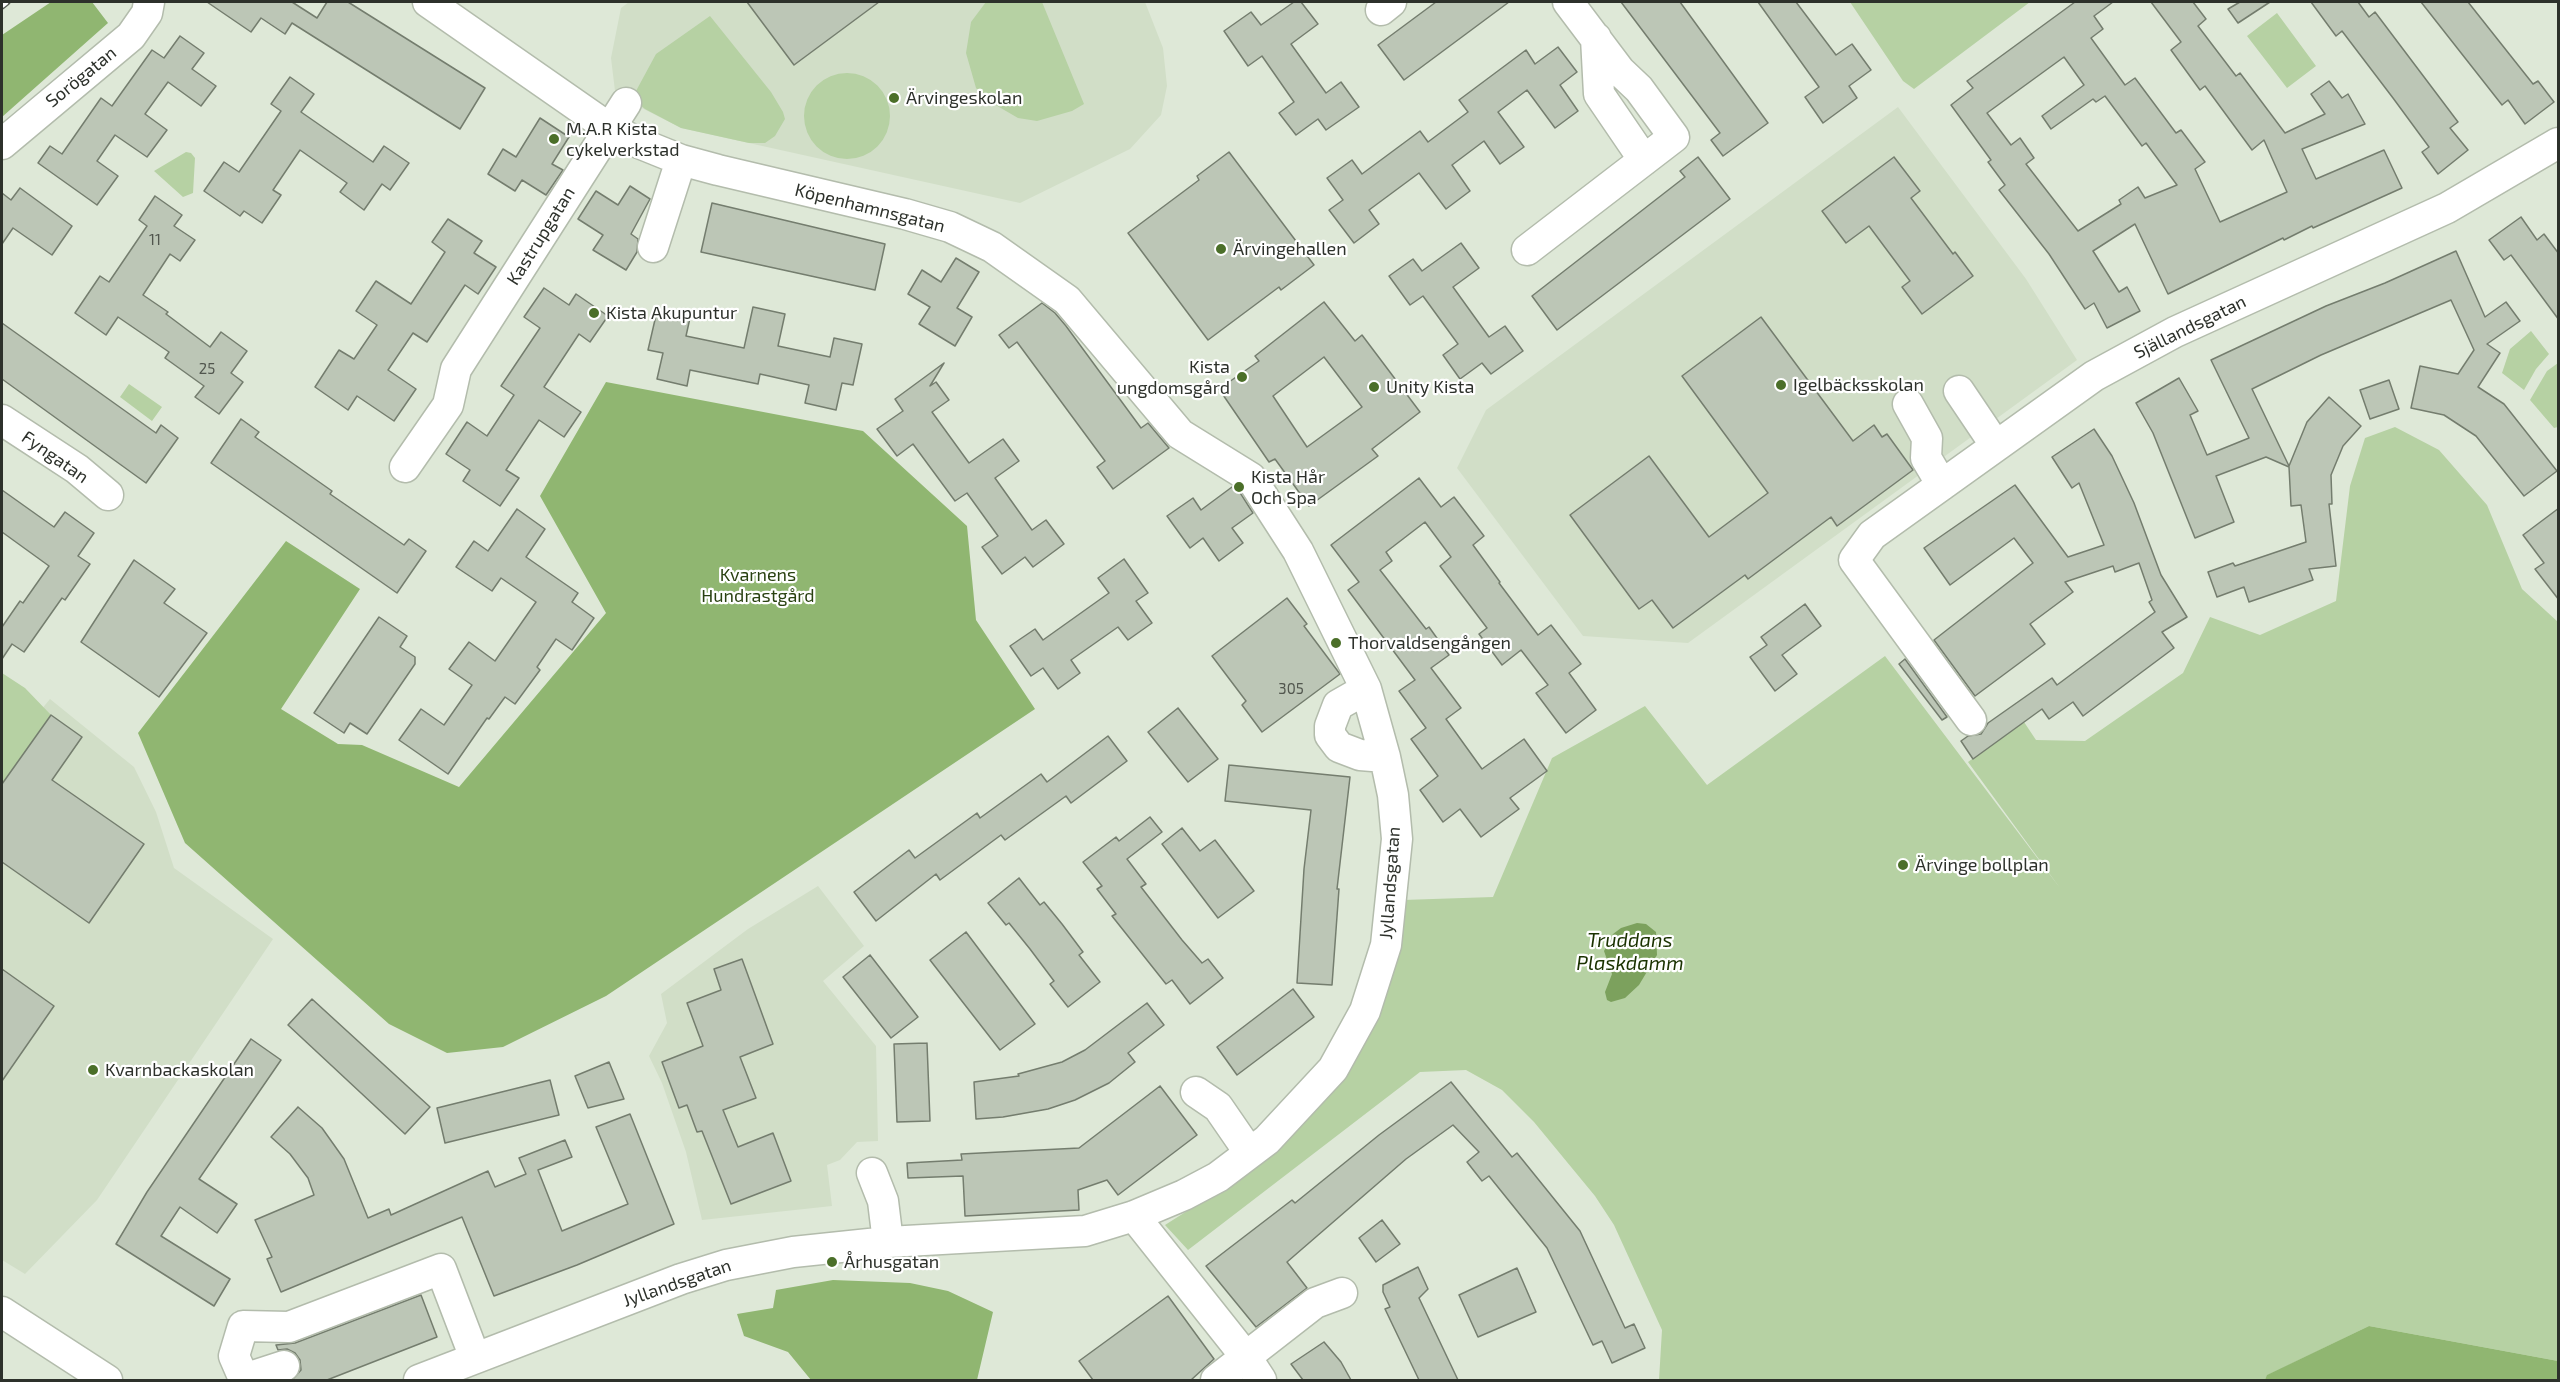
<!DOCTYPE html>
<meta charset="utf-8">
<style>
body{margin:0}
#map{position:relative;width:2560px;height:1382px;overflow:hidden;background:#dee8d7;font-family:"Exo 2",sans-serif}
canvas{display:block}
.frame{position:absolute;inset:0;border:3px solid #2d312b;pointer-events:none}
</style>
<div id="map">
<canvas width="2560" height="1382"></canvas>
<div class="frame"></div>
</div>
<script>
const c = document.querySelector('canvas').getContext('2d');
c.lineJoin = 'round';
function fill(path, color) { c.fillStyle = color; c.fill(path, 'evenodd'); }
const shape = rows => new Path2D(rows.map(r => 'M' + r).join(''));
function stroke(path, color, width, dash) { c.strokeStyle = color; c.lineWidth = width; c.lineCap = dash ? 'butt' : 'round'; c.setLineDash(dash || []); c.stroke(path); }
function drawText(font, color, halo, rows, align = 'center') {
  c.font = font + ' "Exo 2",sans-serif'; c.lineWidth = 4.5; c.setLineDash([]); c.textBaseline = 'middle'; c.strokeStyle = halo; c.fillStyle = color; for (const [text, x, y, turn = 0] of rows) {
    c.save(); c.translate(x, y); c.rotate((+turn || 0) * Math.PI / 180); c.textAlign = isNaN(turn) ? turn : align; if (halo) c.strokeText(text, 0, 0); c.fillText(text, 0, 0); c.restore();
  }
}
fill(shape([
 [629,2,1145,2,1163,48,1167,86,1161,115,1130,149,1020,203,681,128,634,104,615,91,611,58,621,8],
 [1898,107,2026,279,2077,360,1688,643,1583,636,1457,468,1486,410],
 [50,699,134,767,156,812,174,868,273,939,97,1200,25,1274,2,1260,2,757],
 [818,886,864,946,823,981,876,1046,878,1141,857,1142,840,1160,827,1165,832,1206,702,1220,686,1152,662,1083,649,1056,667,1023,661,994,748,929]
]), '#d1dec7');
fill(shape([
 [986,2,1042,2,1084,104,1072,111,1037,121,1018,118,987,100,976,88,966,53,971,22],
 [1850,2,2030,2,1914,89,1903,81],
 [2277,13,2316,66,2287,88,2247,36],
 [710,16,771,92,783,112,785,119,775,136,765,143,749,143,681,128,645,109,634,100,636,91,656,54],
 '804 116a43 43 0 1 1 86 0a43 43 0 1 1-86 0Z',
 [186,152,191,153,195,158,193,193,183,197,154,171],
 [2531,331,2549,354,2536,369,2524,390,2502,373,2510,349],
 [2558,363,2558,427,2554,428,2530,400,2547,371],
 [129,384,162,407,152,421,120,397],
 [2395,427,2439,450,2487,505,2522,589,2558,622,2558,1361,2369,1326,2268,1375,2265,1380,1659,1380,1662,1330,1614,1225,1595,1196,1534,1122,1502,1090,1466,1070,1420,1072,1188,1250,1165,1225,1250,1171,1351,1057,1403,900,1493,897,1552,758,1645,706,1707,785,1885,656,2060,888,1968,762,2024,722,2036,740,2085,741,2183,673,2210,617,2260,635,2336,601,2350,486,2365,438],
 [2,673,25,688,51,715,2,785]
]), '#b6d1a3');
fill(shape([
 [51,2,92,2,108,23,2,117,2,35],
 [606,382,863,431,967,526,976,620,1035,709,606,996,503,1047,447,1053,389,1024,185,843,138,733,286,541,360,589,281,709,338,744,362,745,459,787,606,613,540,496],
 [833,1280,910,1283,948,1291,993,1312,977,1380,811,1380,788,1352,744,1336,737,1314,773,1308,776,1290],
 [2369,1326,2558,1361,2558,1380,2265,1380,2267,1375]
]), '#90b671');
fill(shape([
 [1637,923,1646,924,1656,932,1657,955,1639,985,1625,998,1611,1002,1607,1000,1605,992,1612,974,1604,951,1613,934,1621,928]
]), '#7ca15d');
const building = shape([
 [207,2,292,2,317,18,327,2,348,2,485,88,460,129,292,23,285,34,261,18,251,32,207,2],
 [747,2,879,2,794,65,747,2],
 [1294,2,1301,2,1318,24,1291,44,1326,93,1341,82,1359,107,1326,130,1318,119,1296,135,1279,113,1294,102,1262,56,1248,66,1224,31,1251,12,1261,25,1294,2],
 [1436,2,1509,2,1404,80,1378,45,1436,2],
 [1621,2,1680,2,1768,123,1723,156,1711,140,1720,133,1621,2],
 [1758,2,1796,2,1836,55,1852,44,1871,70,1849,86,1857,98,1823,123,1805,97,1819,87,1758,2],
 [2075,2,2113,2,2094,16,2103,29,2091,38,2125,85,2135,78,2176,133,2181,130,2205,162,2195,169,2220,222,2287,192,2264,140,2252,150,2205,86,2200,90,2171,50,2181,42,2151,2,2193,2,2206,19,2198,26,2236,76,2240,73,2285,133,2325,114,2311,94,2329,81,2342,98,2348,94,2365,124,2302,149,2316,179,2384,150,2402,188,2313,228,2312,226,2284,240,2283,238,2168,294,2135,224,2093,251,2119,292,2127,287,2140,311,2107,328,2094,303,2085,309,2049,254,1999,190,2005,185,1988,162,1991,160,1951,105,1973,88,1967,81,2075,2],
 [2064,57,2084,85,2042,116,2051,129,2093,99,2096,102,2105,96,2142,146,2146,143,2177,185,2145,198,2138,187,2119,200,2121,204,2078,231,2026,164,2034,158,2020,138,2011,145,1987,113,2064,57],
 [2240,2,2270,2,2238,23,2228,9,2240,2],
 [2311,2,2358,2,2369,17,2375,12,2458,122,2450,128,2468,150,2438,174,2422,152,2429,147,2393,98,2342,31,2336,36,2311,2],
 [2421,2,2468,2,2533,84,2538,81,2554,102,2525,124,2508,100,2502,105,2421,2],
 [180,36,204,53,192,69,216,86,201,106,168,82,145,114,167,130,147,157,115,135,97,161,118,176,97,205,38,163,50,146,62,154,101,98,112,106,152,50,164,58,180,36],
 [1558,47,1577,72,1560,85,1578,111,1555,128,1527,90,1498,112,1524,147,1500,164,1484,141,1452,165,1470,191,1446,209,1419,173,1369,210,1379,224,1354,243,1329,210,1343,200,1327,178,1352,160,1362,174,1420,131,1428,142,1468,112,1459,100,1526,50,1535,64,1558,47],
 [290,77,314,94,301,112,373,162,384,146,409,163,390,190,382,184,364,210,340,192,347,183,300,150,273,190,281,195,262,223,244,211,240,216,204,191,224,162,239,172,281,111,271,104,290,77],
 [540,118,569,137,552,164,563,170,546,195,522,180,515,191,488,174,503,149,516,157,540,118],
 [1229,152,1314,265,1281,290,1279,287,1208,340,1128,233,1199,180,1197,176,1229,152],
 [1698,157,1730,199,1557,330,1532,296,1685,177,1680,171,1698,157],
 [1894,157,1920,191,1911,198,1953,254,1955,252,1973,276,1922,314,1902,287,1910,281,1869,226,1846,243,1822,211,1894,157],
 [630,186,650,199,631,234,638,239,637,252,626,270,593,250,603,235,578,219,596,191,618,205,630,186],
 [20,188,72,226,52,255,13,228,2,244,2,193,11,200,20,188],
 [155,196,182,215,174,226,195,240,180,261,170,254,143,295,168,312,166,314,210,347,221,332,247,351,231,373,243,382,219,414,195,397,204,386,165,358,169,352,118,317,106,335,75,313,100,276,109,282,147,226,139,220,155,196],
 [712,203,885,244,875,290,701,252,712,203],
 [2521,217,2537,240,2544,234,2559,254,2559,320,2511,255,2504,260,2489,240,2521,217],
 [448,219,482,241,474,253,496,267,478,294,465,285,427,342,413,333,388,370,416,389,394,421,357,396,348,410,315,387,339,350,354,359,377,325,356,311,376,281,411,304,445,252,432,242,448,219],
 [1461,243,1479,268,1453,287,1489,337,1505,326,1523,351,1491,374,1482,363,1460,379,1443,355,1458,344,1423,296,1410,305,1389,276,1413,259,1422,271,1461,243],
 [2456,251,2485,317,2506,302,2520,321,2487,344,2500,353,2478,387,2504,404,2557,471,2524,496,2476,436,2444,415,2411,408,2420,366,2458,374,2474,350,2451,300,2321,355,2252,389,2289,466,2307,422,2329,397,2361,426,2343,446,2331,475,2332,504,2329,504,2336,566,2309,569,2313,580,2249,602,2244,587,2217,597,2208,572,2233,563,2235,566,2306,542,2301,505,2291,506,2289,467,2266,457,2216,476,2234,522,2195,538,2153,433,2136,403,2179,378,2198,411,2190,415,2207,455,2249,438,2211,360,2326,306,2385,283,2456,251],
 [956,258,979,272,957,308,972,317,955,346,919,324,930,307,908,294,922,270,941,282,956,258],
 [544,288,569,305,576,294,608,316,590,342,579,334,544,387,581,412,564,437,539,420,506,470,519,478,500,506,463,481,470,470,446,454,467,422,487,436,514,395,501,386,540,328,524,317,544,288],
 [1324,302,1355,341,1362,335,1420,412,1372,449,1378,456,1309,506,1275,459,1269,462,1219,389,1259,361,1255,356,1324,302],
 [1324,357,1362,407,1307,447,1273,396,1324,357],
 [1042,303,1055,313,1066,326,1141,428,1148,423,1169,448,1113,489,1097,467,1105,461,1017,342,1009,348,999,335,1042,303],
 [753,307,785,314,778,346,830,357,834,338,862,344,853,385,842,383,836,410,805,403,809,385,760,374,758,384,690,370,687,386,657,379,663,353,648,350,657,311,690,318,686,336,744,348,753,307],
 [1761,317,1853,441,1874,425,1882,437,1887,434,1913,470,1837,526,1831,517,1748,579,1745,575,1673,628,1652,600,1639,609,1570,515,1649,456,1709,537,1768,493,1682,376,1761,317],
 [2,323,156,433,161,425,178,438,146,483,2,379,2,323],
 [944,363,930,386,936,382,949,400,932,412,969,463,1003,439,1019,461,995,478,1032,530,1046,520,1064,544,1033,567,1025,557,1002,574,982,547,998,536,967,493,955,501,913,444,897,456,877,429,903,411,895,399,944,363],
 [2389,380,2399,409,2370,419,2360,390,2389,380],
 [241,419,259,432,255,437,332,491,330,494,404,545,409,539,426,551,397,593,211,463,241,419],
 [2094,429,2112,456,2134,503,2161,575,2187,617,2162,632,2174,648,2083,716,2073,702,2049,719,2042,709,1973,759,1961,741,1968,736,1981,734,1988,723,2052,678,2057,685,2155,612,2149,602,2152,600,2139,563,2115,572,2113,566,2065,582,2073,592,2030,624,2045,644,1975,696,1934,640,2033,563,2014,538,1950,585,1924,548,2015,485,2068,557,2104,545,2079,483,2072,488,2052,457,2094,429],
 [1419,478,1441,507,1454,497,1484,536,1473,545,1500,582,1499,583,1538,635,1551,625,1581,664,1569,673,1596,710,1566,733,1536,693,1548,685,1521,650,1502,665,1479,634,1487,628,1440,566,1451,557,1425,522,1386,552,1392,561,1380,570,1426,629,1429,627,1449,655,1431,668,1461,708,1446,719,1482,769,1524,739,1547,771,1510,798,1519,809,1481,837,1460,809,1443,822,1420,790,1438,776,1411,739,1426,728,1399,691,1415,680,1348,590,1359,582,1331,545,1419,478],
 [1232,487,1239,491,1253,513,1232,528,1243,543,1219,561,1203,538,1190,548,1167,516,1193,498,1201,510,1232,487],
 [2,490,54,527,65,512,94,533,78,556,90,564,65,600,62,598,24,652,12,644,2,659,2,627,20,601,23,603,49,566,2,532,2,490],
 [2559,508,2559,600,2535,569,2544,563,2523,535,2559,508],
 [517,509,545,529,526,557,578,593,572,602,594,618,572,650,556,639,537,667,540,670,515,704,505,697,489,719,487,718,448,774,399,740,421,709,444,725,472,685,449,669,469,642,495,661,536,602,501,578,492,591,456,567,474,541,488,551,517,509],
 [1124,559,1148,593,1136,601,1152,623,1128,640,1118,627,1071,660,1080,673,1058,689,1043,668,1031,676,1010,646,1035,629,1043,640,1109,593,1098,578,1124,559],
 [134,560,175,589,164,603,207,633,159,697,81,642,134,560],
 [1287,598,1307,624,1304,626,1340,674,1262,732,1242,705,1246,701,1212,656,1287,598],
 [1805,604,1821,626,1782,655,1797,674,1775,691,1750,657,1767,645,1761,637,1805,604],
 [379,617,407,636,400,647,415,657,415,664,367,734,350,723,344,733,314,713,379,617],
 [1905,659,1947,717,1942,720,1899,664,1905,659],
 [1178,708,1218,759,1188,782,1148,732,1178,708],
 [51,715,82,737,52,780,144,844,89,923,2,862,2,784,51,715],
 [1108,736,1127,761,1071,803,1066,796,1005,840,1001,835,940,880,936,874,876,921,854,892,909,850,915,858,977,813,980,818,1041,774,1047,782,1108,736],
 [1229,765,1350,777,1337,889,1339,889,1332,985,1297,983,1304,869,1311,810,1225,801,1229,765],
 [1150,817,1162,832,1127,859,1146,884,1141,887,1182,940,1202,963,1208,959,1223,978,1190,1004,1172,980,1166,984,1112,916,1116,914,1097,889,1102,886,1083,862,1116,837,1119,841,1150,817],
 [1182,828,1200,851,1215,840,1254,891,1218,918,1162,844,1182,828],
 [1019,878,1040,905,1044,902,1062,924,1083,952,1079,955,1100,982,1068,1007,1050,984,1054,981,1030,949,1009,923,1006,925,988,903,1019,878],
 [966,932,1035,1024,1000,1050,930,960,966,932],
 [870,955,918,1017,891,1038,843,977,870,955],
 [742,959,773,1044,740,1057,756,1098,723,1110,738,1147,773,1133,791,1181,731,1204,702,1131,697,1132,687,1105,679,1108,662,1062,703,1046,687,1003,721,990,714,969,742,959],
 [2,969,54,1006,2,1081,2,969],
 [1293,989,1314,1017,1237,1075,1217,1047,1293,989],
 [312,999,430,1107,405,1134,288,1025,312,999],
 [1147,1003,1164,1025,1128,1053,1135,1062,1109,1083,1075,1100,1048,1109,1003,1117,976,1119,974,1082,1019,1076,1018,1074,1062,1062,1085,1050,1147,1003],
 [251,1039,281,1060,199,1179,237,1204,217,1233,180,1207,161,1236,230,1279,214,1306,116,1244,147,1192,251,1039],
 [927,1043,930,1121,897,1122,894,1044,927,1043],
 [609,1062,624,1099,588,1108,575,1076,609,1062],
 [550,1080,559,1115,445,1143,437,1108,550,1080],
 [1451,1082,1512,1157,1517,1153,1580,1231,1625,1328,1634,1324,1645,1348,1612,1363,1602,1341,1593,1345,1547,1248,1489,1176,1482,1181,1467,1162,1479,1152,1453,1125,1406,1159,1287,1262,1307,1288,1256,1327,1206,1266,1292,1200,1295,1203,1379,1135,1451,1082],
 [1160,1086,1197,1135,1118,1195,1107,1180,1078,1190,1079,1210,965,1216,963,1176,908,1178,907,1163,962,1160,961,1154,1079,1148,1160,1086],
 [298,1107,322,1128,344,1159,368,1218,389,1209,391,1215,488,1171,495,1187,526,1174,519,1158,565,1140,572,1157,538,1170,562,1231,628,1204,596,1127,630,1114,674,1224,577,1265,494,1296,462,1217,281,1292,267,1259,272,1257,255,1220,314,1195,308,1178,290,1154,271,1137,298,1107],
 [1382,1220,1400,1244,1376,1262,1359,1238,1382,1220],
 [1418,1267,1428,1289,1419,1298,1458,1380,1419,1380,1385,1309,1390,1307,1383,1292,1383,1285,1418,1267],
 [1517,1268,1536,1312,1478,1337,1459,1295,1517,1268],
 [421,1295,437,1337,327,1380,292,1380,301,1370,300,1360,295,1353,287,1349,278,1350,276,1345,295,1343,421,1295],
 [1168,1296,1214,1359,1191,1380,1093,1380,1079,1361,1168,1296],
 [1324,1342,1341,1362,1351,1380,1303,1380,1291,1364,1324,1342]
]);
fill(building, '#bcc6b6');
stroke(building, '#747d6e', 1.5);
const minor = shape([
 [1381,10,1391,2],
 [1596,38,1599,94,1644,160],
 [2,144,131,36,147,13,149,2],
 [653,247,681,160],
 [1527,250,1674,137,1639,89,1620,71,1568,2],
 [1959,391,1996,446],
 [1908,404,1927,438,1926,458,1942,485],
 [2,420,77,469,108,495],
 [405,467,448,405,456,369,626,103],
 [1366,689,1338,705,1330,726,1330,735,1339,747,1360,755,1385,757],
 [1971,720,1854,560,1872,535,2094,376,2175,332,2447,208,2558,143],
 [1196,1092,1218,1107,1249,1152],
 [872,1173,883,1201,888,1242],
 [1134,1216,1246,1357,1261,1380],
 [2,1312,107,1380],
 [284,1366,244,1379,234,1356,243,1326,289,1327,441,1269,475,1358],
 [419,1380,681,1279,726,1265,793,1252,888,1242,1085,1231,1134,1216,1184,1195,1218,1177,1267,1140,1333,1069,1365,1011,1386,945,1397,839,1393,795,1385,757,1366,689,1298,551,1251,478,1180,434,1067,300,992,247,950,227,905,214,718,170,681,160,639,143,609,128,428,2],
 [1216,1380,1315,1303,1342,1293]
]);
stroke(minor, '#b3bcac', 33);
stroke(minor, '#fff', 30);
const rail = shape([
 [2,6,7,2]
]);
stroke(rail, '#575c54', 7);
stroke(rail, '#fff', 4.5, [14]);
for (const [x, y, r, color] of [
 [894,98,6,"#4b6f29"],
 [554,139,6,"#4b6f29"],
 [1221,249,6,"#4b6f29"],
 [594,313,6,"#4b6f29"],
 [1242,377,6,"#4b6f29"],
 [1781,385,6,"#4b6f29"],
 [1374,387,6,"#4b6f29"],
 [1239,487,6,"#4b6f29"],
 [1336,643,6,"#4b6f29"],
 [1903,865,6,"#4b6f29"],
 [93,1070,6,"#4b6f29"],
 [832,1262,6,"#4b6f29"]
]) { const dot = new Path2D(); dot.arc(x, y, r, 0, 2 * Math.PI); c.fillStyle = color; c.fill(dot); stroke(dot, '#fff', 2); }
drawText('15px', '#51564e', null, [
 ["11",155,240],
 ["25",207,369],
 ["305",1291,689]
]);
drawText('18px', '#2d312b', '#fff', [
 ["Sorögatan",81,77,-39],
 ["Köpenhamnsgatan",870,208,14],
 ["Kastrupgatan",541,236,-58],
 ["Själlandsgatan",2190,327,-26],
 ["Fyngatan",55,457,35],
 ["Jyllandsgatan",1390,883,-86],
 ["Jyllandsgatan",677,1283,-19]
]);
drawText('18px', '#2d312b', '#fff', [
 ["Ärvingeskolan",906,98],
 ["M.A.R Kista",566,129],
 ["cykelverkstad",566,150],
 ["Ärvingehallen",1233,249],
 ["Kista Akupuntur",606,313],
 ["Kista",1230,367,"right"],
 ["ungdomsgård",1230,388,"right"],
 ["Igelbäcksskolan",1793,385],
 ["Unity Kista",1386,387],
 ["Kista Hår",1251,477],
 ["Och Spa",1251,498],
 ["Thorvaldsengången",1348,643],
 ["Ärvinge bollplan",1915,865],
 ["Kvarnbackaskolan",105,1070],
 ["Århusgatan",844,1262]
], 'left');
drawText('18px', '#294110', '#fff', [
 ["Kvarnens",758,575],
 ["Hundrastgård",758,596]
]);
drawText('italic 20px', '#1a3200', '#fff', [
 ["Truddans",1630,940],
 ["Plaskdamm",1630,963]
]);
</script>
